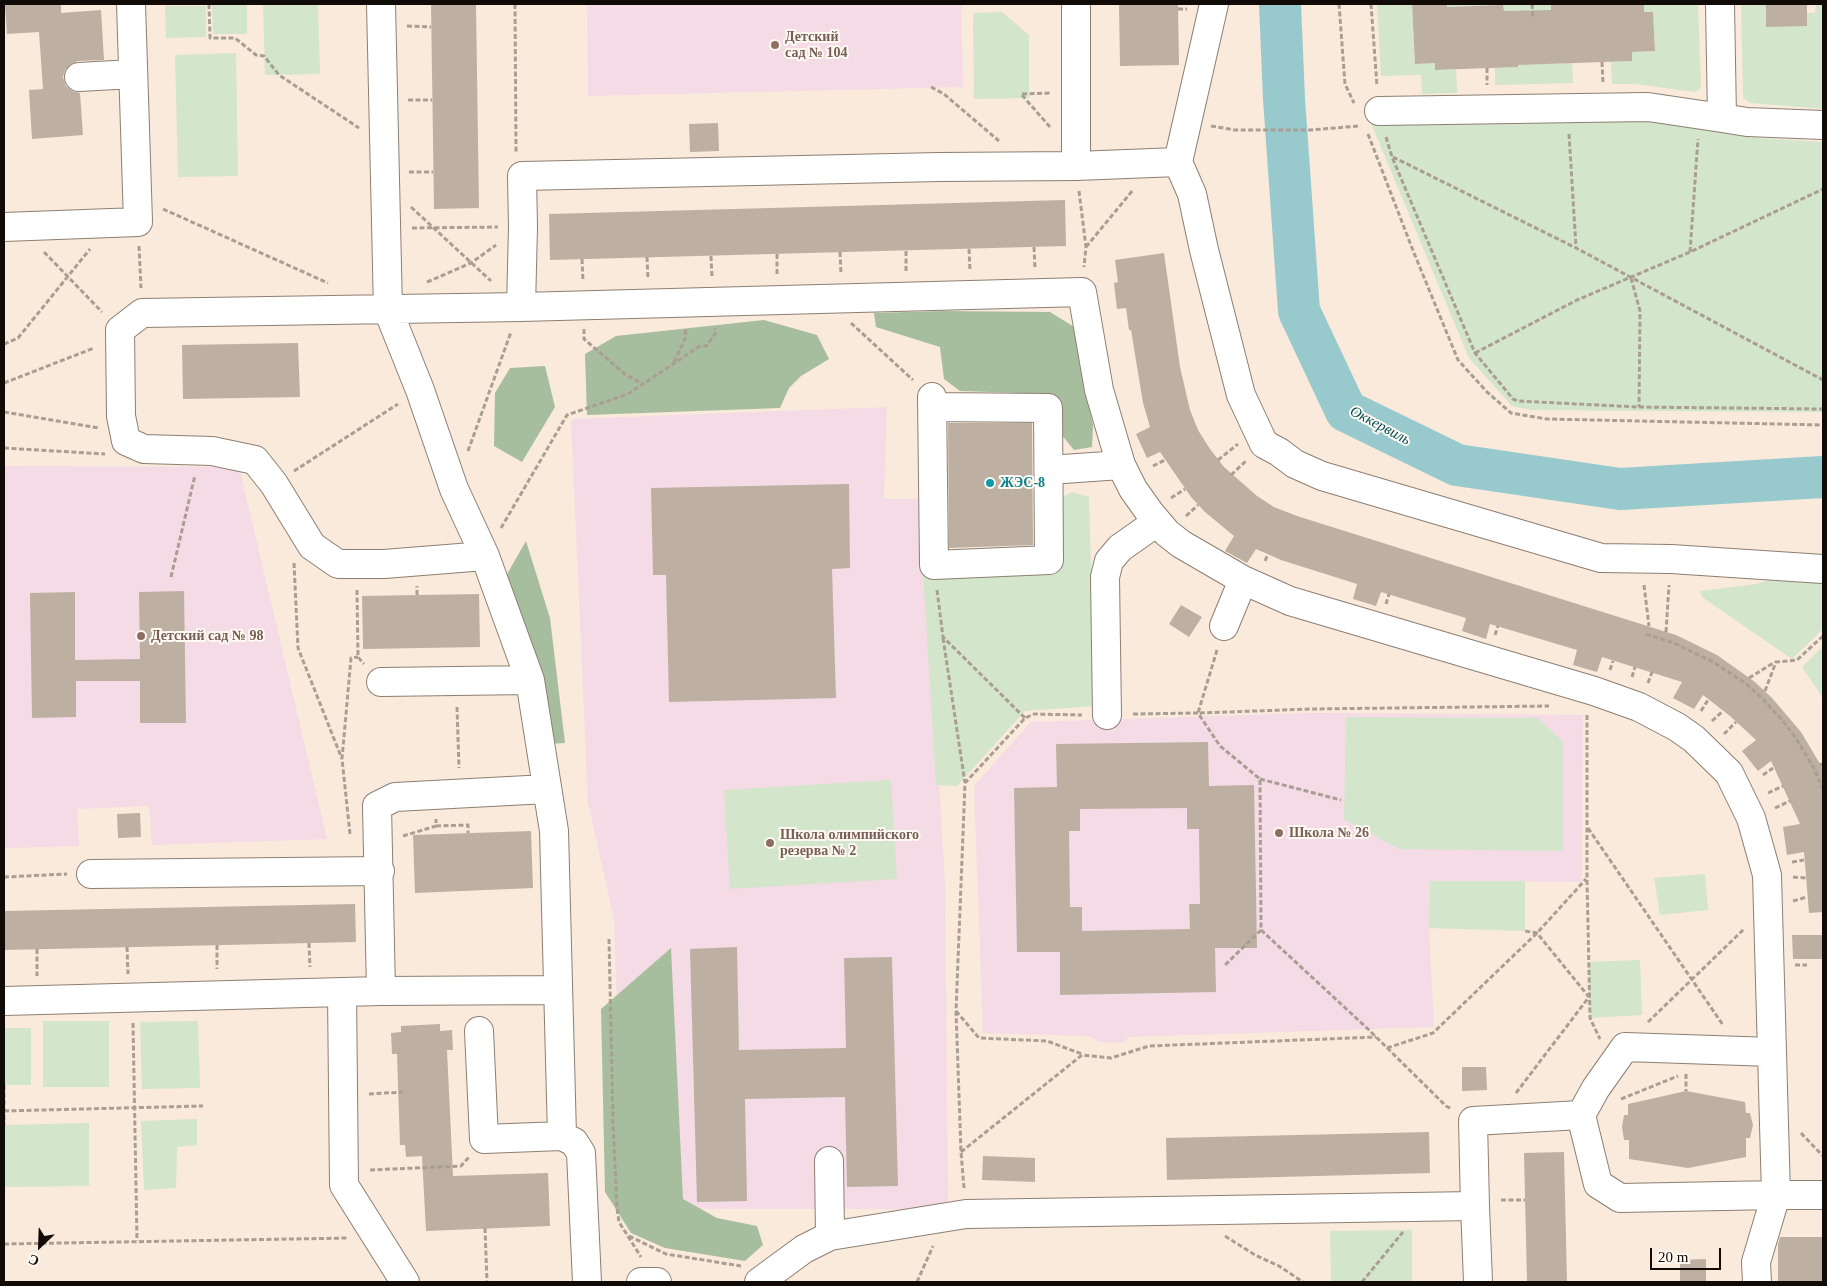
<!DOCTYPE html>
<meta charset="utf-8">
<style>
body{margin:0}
#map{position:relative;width:1827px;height:1286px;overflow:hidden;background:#f9eadc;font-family:"Times New Roman",serif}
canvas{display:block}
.frame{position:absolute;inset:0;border:5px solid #100b07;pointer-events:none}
.north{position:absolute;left:15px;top:1221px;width:50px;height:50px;-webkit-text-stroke:4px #fff9f3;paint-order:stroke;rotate:204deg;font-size:14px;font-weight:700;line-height:20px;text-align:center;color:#100b07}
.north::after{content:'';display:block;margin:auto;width:18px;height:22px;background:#100b07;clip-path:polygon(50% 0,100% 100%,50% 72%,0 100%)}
.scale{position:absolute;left:1650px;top:1248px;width:71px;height:22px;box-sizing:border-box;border:2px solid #100b07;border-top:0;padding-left:6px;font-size:15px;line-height:18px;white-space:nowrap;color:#100b07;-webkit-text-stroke:4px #fff9f3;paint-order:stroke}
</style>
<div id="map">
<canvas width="1827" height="1286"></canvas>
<div class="frame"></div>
<div class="north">С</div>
<div class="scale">20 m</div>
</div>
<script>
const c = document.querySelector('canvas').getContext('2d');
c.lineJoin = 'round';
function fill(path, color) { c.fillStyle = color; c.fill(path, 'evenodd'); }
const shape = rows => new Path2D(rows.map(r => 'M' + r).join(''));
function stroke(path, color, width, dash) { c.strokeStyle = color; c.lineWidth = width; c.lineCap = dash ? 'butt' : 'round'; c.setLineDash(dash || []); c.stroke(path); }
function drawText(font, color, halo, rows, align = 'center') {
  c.font = font + ' "Times New Roman",serif'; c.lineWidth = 4; c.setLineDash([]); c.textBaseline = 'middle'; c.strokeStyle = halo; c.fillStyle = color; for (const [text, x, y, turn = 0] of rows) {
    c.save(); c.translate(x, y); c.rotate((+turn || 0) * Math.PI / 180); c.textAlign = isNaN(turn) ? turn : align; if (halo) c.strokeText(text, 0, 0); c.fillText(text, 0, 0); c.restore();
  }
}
fill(shape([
 [587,4,961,4,963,87,588,96],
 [887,407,884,499,922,499,945,883,948,1209,656,1209,622,1173,614,919,588,803,571,419],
 [4,466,239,467,327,839,152,845,149,806,77,809,79,846,4,848],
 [1313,713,1583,715,1582,882,1430,881,1429,928,1434,1027,1129,1037,1122,1043,1099,1042,1090,1036,983,1033,974,786,1031,722]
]), '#f4dbe5');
fill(shape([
 [212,4,247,4,247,34,213,34],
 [263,4,318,4,320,74,265,75],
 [1377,4,1412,4,1415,64,1435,63,1436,70,1456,70,1457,93,1422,94,1421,75,1381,76],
 [1447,4,1551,4,1551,10,1504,12,1503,5,1447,7],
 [1633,4,1698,4,1701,86,1699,90,1695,92,1635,84,1612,84,1611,62,1632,61,1632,52,1655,51,1653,12,1644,12,1644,5,1633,6],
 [1741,4,1766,4,1766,26,1807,26,1807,13,1815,13,1816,4,1823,4,1823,109,1750,103,1743,97],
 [165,6,206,6,206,37,166,38],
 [1002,12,1029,35,1029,98,974,99,973,13],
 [236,53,238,176,178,177,175,55],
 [1518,58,1550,64,1572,63,1573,83,1495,85,1495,68,1518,67],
 [1642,116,1759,138,1823,142,1823,412,1531,410,1512,406,1469,358,1370,121],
 [1072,492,1089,497,1095,706,1025,711,957,786,936,785,923,571,945,576,1054,572,1055,501],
 [1791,579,1823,580,1823,629,1792,659,1702,597,1700,591,1756,584,1768,580],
 [1823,646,1823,698,1802,667],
 [1346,717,1538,718,1563,742,1563,851,1399,849,1344,819],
 [891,780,897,879,730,889,724,790],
 [1705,874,1708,910,1660,915,1654,878],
 [1430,881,1525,881,1525,931,1429,928],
 [1640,960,1642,1015,1590,1018,1588,962],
 [43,1021,109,1021,109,1087,43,1087],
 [198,1021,200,1088,142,1089,140,1022],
 [4,1028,31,1028,31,1085,4,1085],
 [197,1119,197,1145,177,1147,176,1188,144,1190,141,1121],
 [89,1123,89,1186,4,1187,4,1125],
 [1412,1230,1412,1282,1331,1282,1330,1231]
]), '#d3e5cb');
fill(shape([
 [943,311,1050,312,1076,328,1081,369,1093,425,1092,447,1074,450,1061,434,1052,394,960,391,944,379,940,347,876,327,874,313],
 [764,320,817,335,829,359,801,376,789,388,780,408,587,415,585,354,616,336],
 [545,366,555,407,522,462,494,446,495,393,510,368],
 [526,541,550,618,565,743,547,744,506,576],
 [671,948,683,1199,717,1218,757,1226,763,1245,745,1261,665,1248,631,1233,605,1192,601,1009]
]), '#a6be9d');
stroke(shape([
 [1280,4,1284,99,1299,311,1346,411,1457,465,1620,489,1823,477]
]), '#98cacd', 42);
fill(shape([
 [5,4,61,4,61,13,101,10,104,60,78,61,71,64,65,70,63,77,66,86,72,91,80,93,83,135,32,139,29,90,43,89,39,32,7,34],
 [431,4,476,4,479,208,434,209],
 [1119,4,1178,4,1179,65,1120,66],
 [1412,4,1447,4,1447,7,1503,5,1504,11,1551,10,1551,4,1644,5,1644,12,1653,12,1655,51,1632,52,1632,61,1518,65,1518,67,1435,70,1435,63,1415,64],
 [1766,4,1807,4,1807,26,1766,27],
 [718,123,719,151,690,152,689,124],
 [1065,200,1066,246,550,260,549,214],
 [1164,253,1180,367,1190,410,1198,430,1210,449,1224,467,1257,496,1274,507,1297,516,1676,635,1717,655,1755,682,1772,698,1801,732,1823,769,1823,912,1809,913,1804,852,1787,855,1783,827,1800,824,1771,761,1758,771,1742,751,1756,740,1730,716,1703,695,1694,709,1673,698,1682,682,1602,657,1597,672,1573,665,1577,650,1490,624,1486,639,1462,631,1466,618,1381,592,1376,606,1353,599,1357,584,1281,560,1256,549,1247,563,1225,551,1234,536,1205,512,1191,497,1160,452,1147,458,1136,434,1150,427,1143,403,1131,330,1129,330,1126,308,1117,309,1114,283,1118,282,1115,260],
 [298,343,300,397,183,399,182,345],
 [948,423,1032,423,1033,545,949,548],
 [849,484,850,568,832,569,836,698,669,702,666,575,653,575,651,488],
 [184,591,186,723,140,723,140,681,76,681,76,717,32,718,30,593,75,592,75,660,140,659,139,592],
 [479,594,480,647,363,649,362,596],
 [1181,605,1202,617,1189,637,1169,624],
 [1208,742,1209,786,1254,785,1257,948,1215,948,1216,992,1060,995,1060,952,1017,952,1014,788,1057,787,1056,744],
 [1187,808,1187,829,1199,829,1200,904,1189,904,1190,929,1082,931,1082,907,1070,907,1069,831,1080,831,1080,809],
 [140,813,141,837,118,838,117,814],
 [531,831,533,888,415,893,413,835],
 [355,904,356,942,4,950,4,911],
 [1792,935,1823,935,1823,959,1793,959],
 [737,947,739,1050,846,1048,844,958,892,957,898,1186,847,1187,845,1097,745,1099,747,1201,697,1202,690,949],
 [440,1024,440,1031,452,1030,453,1050,447,1050,453,1176,548,1173,550,1226,426,1231,422,1156,406,1157,405,1145,400,1145,397,1054,392,1054,391,1033,401,1032,401,1026],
 [1462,1067,1486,1067,1487,1090,1462,1091],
 [1686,1091,1745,1102,1746,1113,1750,1113,1753,1125,1750,1138,1746,1138,1746,1157,1688,1168,1629,1159,1629,1140,1624,1140,1622,1127,1624,1115,1628,1115,1628,1104],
 [1429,1132,1430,1173,1167,1180,1166,1138],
 [1564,1152,1567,1282,1527,1282,1524,1153],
 [983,1156,1035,1158,1035,1182,982,1180],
 [1780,1237,1823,1237,1823,1282,1778,1282,1778,1244],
 [1706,1259,1706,1282,1680,1282,1680,1260]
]), '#bdb0a2');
const minor = shape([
 [381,4,388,310,420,390,454,489,485,556,530,680,554,831,562,1136,574,1142,581,1153,587,1282],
 [1720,4,1722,118,1747,122,1823,125],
 [79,77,133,74],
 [1379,111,1648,107,1722,118],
 [1178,162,1192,194,1204,250,1241,395,1264,444,1279,452,1295,464,1322,476,1601,558,1671,559,1823,569],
 [1076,166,1178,162,1214,4],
 [4,227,138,222,131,4],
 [521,307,523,227,522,176,940,167,1076,166,1076,4],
 [932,397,934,565,1049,560,1048,408,933,407],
 [1049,470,1121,465],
 [485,556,384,564,338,564,312,546,274,484,255,460,212,451,144,449,126,441,121,416,120,330,142,313,521,307,1082,292,1099,390,1121,465,1133,489,1150,513,1167,533,1181,544,1243,580,1290,601,1594,691,1639,707,1677,727,1694,739,1729,773,1751,818,1767,875,1776,1195,1823,1195],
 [1224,626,1243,580],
 [381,682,530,680],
 [1107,715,1105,577,1109,561,1120,548,1157,522],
 [547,789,395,797,377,806,381,991,558,990],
 [91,874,380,871],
 [342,992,344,1185,405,1282],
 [4,1001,381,991],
 [479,1031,484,1139,562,1136],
 [1581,1115,1598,1184,1620,1198,1776,1195,1756,1262,1757,1282],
 [829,1161,830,1236],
 [1475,1206,1473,1121,1581,1115,1596,1088,1625,1047,1772,1052],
 [641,1282,657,1282],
 [759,1282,804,1249,830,1236,966,1214,1475,1206,1478,1282]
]);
stroke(minor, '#8c7f72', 30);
stroke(shape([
 [209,4,210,38,235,38,256,55,264,56,279,75,359,128],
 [515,4,516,152],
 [1339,4,1345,84,1354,103],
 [1371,4,1377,86],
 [1532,4,1533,18],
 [1178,9,1187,9],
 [407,26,431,27],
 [1602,62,1603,83],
 [1487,68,1487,85],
 [931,87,944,94,999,141],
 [408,100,432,100],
 [1211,126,1235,130,1310,130,1359,126],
 [1050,127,1021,94,1052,93],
 [1368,134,1414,253,1458,360,1487,392,1511,413,1547,419,1823,425],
 [1569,134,1576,247],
 [1386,137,1392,157,1475,353,1513,399,1518,401,1639,407,1823,409],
 [1393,157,1576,248,1823,380],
 [409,172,433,172],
 [1079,191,1086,247,1084,267],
 [411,207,491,281],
 [163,209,328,283],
 [412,228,498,227],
 [139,246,141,288],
 [1034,247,1035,269],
 [1086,247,1133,190],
 [969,249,970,271],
 [906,251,906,273],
 [44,252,102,312],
 [840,252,841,274],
 [1690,252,1698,139],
 [777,254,777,276],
 [711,256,712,277],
 [647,257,648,279],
 [582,259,583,281],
 [1631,278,1640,311,1639,407],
 [427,282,471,263,496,245],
 [851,323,913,380],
 [584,329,584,339,626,375,643,384],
 [4,344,18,338,90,249],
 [1475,353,1577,300,1690,252,1823,189],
 [674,362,686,337,685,329],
 [4,383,94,348],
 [4,412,99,428],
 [4,448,105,454],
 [468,451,511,332],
 [1218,460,1238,444],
 [1153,466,1165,460],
 [294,471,398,404],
 [1231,475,1247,460],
 [1171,498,1185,489],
 [1186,516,1198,505],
 [501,528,567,415,628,394,700,346,706,346,715,334,715,328],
 [1265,561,1268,554],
 [294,563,298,648,342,759],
 [171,577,195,475],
 [1644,585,1649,626],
 [357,590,358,657,364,664],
 [937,590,943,637,1025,718],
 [417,595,417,586],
 [1386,604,1389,594],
 [1666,632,1669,585],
 [1646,634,1674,643,1713,662,1745,683,1760,696,1782,720,1795,737,1814,768,1823,789],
 [1495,635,1498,626],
 [943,638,965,783],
 [1217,650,1198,713,1312,709,1549,706],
 [1610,670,1613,661],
 [1632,677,1635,667],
 [1749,678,1775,662],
 [1648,683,1652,672],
 [1765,691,1776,662,1797,660,1823,636],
 [457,707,459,768],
 [1701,711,1708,700],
 [1133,714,1198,713,1220,746,1260,779,1261,930,1224,966],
 [1587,715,1587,879,1590,1018,1600,1039],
 [1712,721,1723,711],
 [1724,734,1736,722],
 [1820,764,1823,765],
 [1763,775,1773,768],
 [1260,779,1341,800],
 [1768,793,1783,786],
 [1775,808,1790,801],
 [436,826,468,825,468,833],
 [1588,828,1723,1025],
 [350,834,342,759,351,658,358,657],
 [403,836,436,826,436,819],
 [1792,862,1804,860],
 [4,877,67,874],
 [1793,877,1806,878],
 [1793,901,1807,897],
 [1261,930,1368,1029,1446,1106,1452,1109],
 [609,939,613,1123,617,1208,619,1222,641,1257],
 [309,943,310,967],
 [217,945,217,969],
 [127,947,128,974],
 [37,949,37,976],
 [1795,965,1807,965],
 [956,1011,979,1038,1047,1041,1082,1054],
 [1648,1022,1744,929],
 [133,1023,137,1241],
 [1387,1048,1433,1033,1537,933,1586,879],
 [1686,1074,1686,1091],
 [4,1085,4,1125],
 [1516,1093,1589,997,1537,933,1525,931],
 [369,1094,403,1092],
 [1621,1099,1678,1076],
 [4,1111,203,1106],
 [1801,1133,1823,1156],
 [961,1152,1082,1055,1111,1058,1149,1046,1376,1037],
 [370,1170,461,1166,469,1157],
 [964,1188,961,1152,956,1011,965,783,1025,718,1034,714,1082,715],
 [1501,1200,1525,1200],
 [485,1228,487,1282],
 [629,1236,666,1254,741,1266],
 [1225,1236,1255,1255,1279,1266,1303,1282],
 [4,1244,348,1238],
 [917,1282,933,1246],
 [1362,1282,1403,1232]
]), '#aa9e94', 3, [5, 2.5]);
stroke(minor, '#fff', 28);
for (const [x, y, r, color] of [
 [775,45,5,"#8d6e63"],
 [990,483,5,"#0f9aa8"],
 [141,636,5,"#8d6e63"],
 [1279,833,5,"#8d6e63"],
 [770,843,5,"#8d6e63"]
]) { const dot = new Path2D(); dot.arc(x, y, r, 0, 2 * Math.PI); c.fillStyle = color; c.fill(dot); stroke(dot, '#fff9f3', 2); }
drawText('bold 14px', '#785e54', '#fff9f3', [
 ["Детский",785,37],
 ["сад № 104",785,53],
 ["Детский сад № 98",151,636],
 ["Школа № 26",1289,833],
 ["Школа олимпийского",780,835],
 ["резерва № 2",780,851]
], 'left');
drawText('bold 14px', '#0d838f', '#fff9f3', [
 ["ЖЭС-8",1000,483]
], 'left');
drawText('italic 15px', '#065256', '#fff9f3', [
 ["Оккервиль",1380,426,28]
]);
</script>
